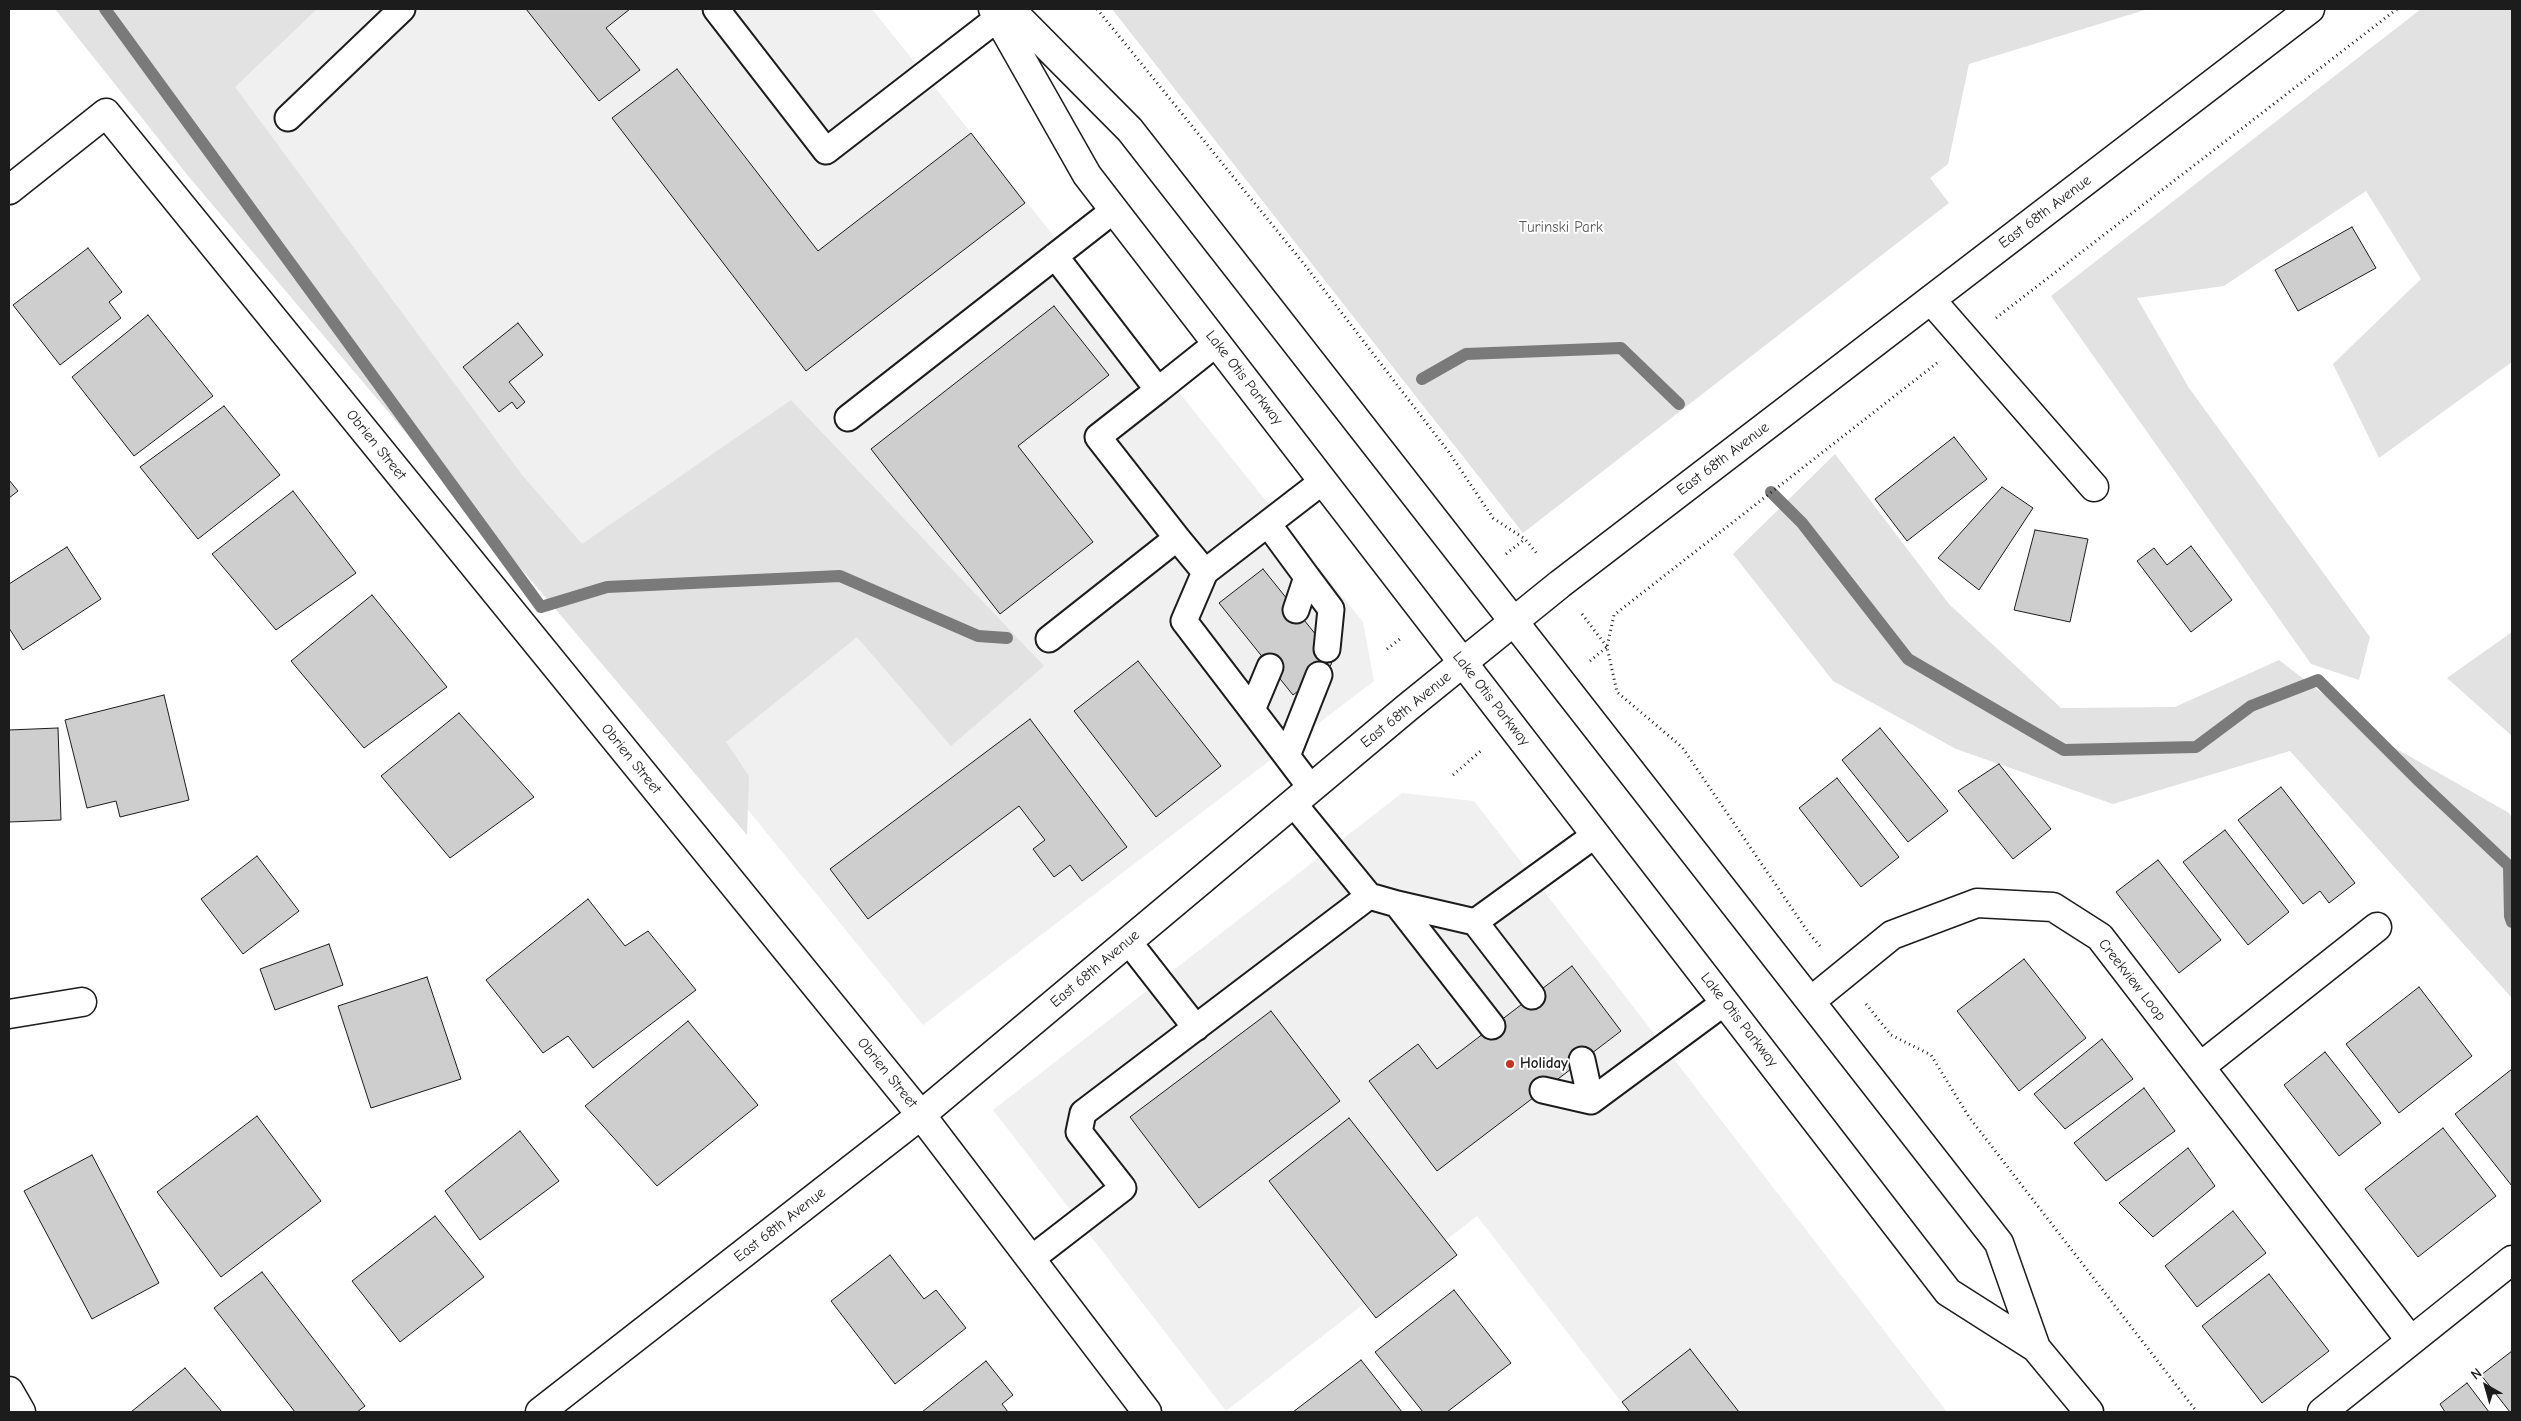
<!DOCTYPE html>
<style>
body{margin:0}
#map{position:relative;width:2521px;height:1421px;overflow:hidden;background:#fff;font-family:"Comic Neue",sans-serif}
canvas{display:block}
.frame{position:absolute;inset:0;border:10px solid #1c1c1c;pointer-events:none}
.north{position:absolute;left:2461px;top:1361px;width:50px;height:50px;-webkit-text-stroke:4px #fff;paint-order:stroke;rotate:322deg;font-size:14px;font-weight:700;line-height:20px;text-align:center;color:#1c1c1c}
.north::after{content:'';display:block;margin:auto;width:18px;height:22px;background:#1c1c1c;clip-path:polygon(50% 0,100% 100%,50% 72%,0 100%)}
</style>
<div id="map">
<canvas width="2521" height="1421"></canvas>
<div class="frame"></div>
<div class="north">N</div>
</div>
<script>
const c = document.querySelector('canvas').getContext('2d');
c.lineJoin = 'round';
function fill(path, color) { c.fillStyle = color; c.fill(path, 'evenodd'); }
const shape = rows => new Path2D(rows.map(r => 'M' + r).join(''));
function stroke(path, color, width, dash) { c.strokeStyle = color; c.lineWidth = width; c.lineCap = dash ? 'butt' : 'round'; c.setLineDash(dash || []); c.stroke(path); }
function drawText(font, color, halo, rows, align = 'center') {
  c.font = font + ' "Comic Neue",sans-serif'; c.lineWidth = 4; c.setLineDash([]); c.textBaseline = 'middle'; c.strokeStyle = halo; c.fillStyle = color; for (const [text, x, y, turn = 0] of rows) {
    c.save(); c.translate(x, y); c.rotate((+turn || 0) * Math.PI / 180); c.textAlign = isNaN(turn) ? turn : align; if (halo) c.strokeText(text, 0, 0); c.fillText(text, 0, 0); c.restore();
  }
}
fill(shape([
 [249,9,872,9,1363,622,1374,681,923,1025,155,81],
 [1402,793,1474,801,1947,1412,1629,1412,1477,1216,1226,1411,993,1110]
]), '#f0f0f0');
fill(shape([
 [55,9,317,9,235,87,522,475,582,544,791,400,1044,666,951,746,857,637,726,742,749,776,747,835,189,177],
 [1112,9,2148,9,1969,64,1948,164,1930,178,1949,203,1523,533],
 [2421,9,2512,9,2512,362,2379,458,2333,364,2421,279,2366,191,2224,286,2137,298,2189,388,2370,637,2359,680,2311,664,2051,296],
 [1835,454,1949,604,2061,708,2175,707,2279,660,2388,744,2509,813,2512,818,2512,998,2290,751,2113,804,1956,749,1833,681,1733,554],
 [2512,632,2512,736,2447,678]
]), '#e2e2e2');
stroke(shape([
 [105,9,541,607,607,587,840,576,978,636,1007,638],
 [1422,379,1466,354,1621,348,1679,404],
 [1771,492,1802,523,1908,659,2064,750,2196,747,2251,706,2318,680,2420,782,2509,866,2510,916,2512,922]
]), '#7a7a7a', 12);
const building = shape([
 [526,9,630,9,606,28,640,70,599,101,526,9],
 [677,69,818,251,971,133,1025,203,806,371,612,118,677,69],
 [2352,227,2376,268,2298,311,2275,270,2352,227],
 [88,248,122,292,109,302,121,318,60,365,13,305,88,248],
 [1054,306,1109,375,1018,446,1093,542,1000,614,871,449,1054,306],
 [148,315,213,396,134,456,72,377,148,315],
 [518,323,543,355,509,382,525,402,517,409,512,402,499,412,463,367,518,323],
 [224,406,280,475,198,539,140,467,224,406],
 [1954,437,1987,479,1907,541,1875,499,1954,437],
 [9,480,18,491,9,498,9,480],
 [2002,487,2033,508,1979,590,1938,558,2002,487],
 [293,491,356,573,276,630,212,554,293,491],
 [2035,530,2088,539,2070,622,2014,610,2035,530],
 [2191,546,2232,600,2191,632,2137,561,2154,548,2167,565,2191,546],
 [67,547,101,599,23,650,9,628,9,584,67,547],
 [1263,569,1333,656,1331,665,1293,695,1219,603,1263,569],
 [372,595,447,687,364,748,291,661,372,595],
 [1138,661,1221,766,1156,817,1074,711,1138,661],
 [164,695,189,800,120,817,116,801,87,808,65,720,164,695],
 [459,713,534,797,450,858,381,776,459,713],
 [1030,719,1127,847,1082,881,1070,865,1054,877,1033,849,1045,840,1019,806,868,919,830,869,1030,719],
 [58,728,61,820,9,822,9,730,58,728],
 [1880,728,1948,811,1908,842,1842,760,1880,728],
 [1999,764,2051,829,2013,859,1958,791,1999,764],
 [1837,778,1899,857,1861,887,1799,808,1837,778],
 [2281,787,2355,883,2329,903,2320,891,2303,904,2238,820,2281,787],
 [2225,830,2289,912,2248,945,2183,862,2225,830],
 [257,856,299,911,243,954,201,899,257,856],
 [2158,860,2221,940,2179,973,2116,892,2158,860],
 [588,899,625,946,648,931,696,990,593,1068,568,1036,543,1053,486,980,588,899],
 [329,944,343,985,275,1010,260,969,329,944],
 [2024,959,2086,1038,2019,1091,1957,1011,2024,959],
 [1572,966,1621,1031,1437,1171,1369,1081,1418,1044,1437,1069,1572,966],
 [427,977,461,1079,371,1108,338,1006,427,977],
 [2419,987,2472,1056,2399,1113,2346,1044,2419,987],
 [1271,1011,1340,1101,1199,1208,1130,1117,1271,1011],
 [688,1021,758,1105,657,1186,585,1106,688,1021],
 [2102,1039,2133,1079,2065,1129,2034,1094,2102,1039],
 [2325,1052,2381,1123,2339,1156,2284,1085,2325,1052],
 [2512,1069,2512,1186,2455,1114,2512,1069],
 [2144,1088,2175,1131,2106,1181,2074,1143,2144,1088],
 [257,1116,321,1201,221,1277,157,1192,257,1116],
 [1349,1118,1457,1255,1376,1318,1269,1181,1349,1118],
 [2443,1128,2496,1196,2418,1257,2365,1189,2443,1128],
 [520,1131,559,1181,480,1240,445,1191,520,1131],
 [2188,1148,2215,1186,2153,1237,2119,1203,2188,1148],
 [92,1155,159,1283,92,1319,24,1191,92,1155],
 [2233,1211,2266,1253,2197,1307,2165,1266,2233,1211],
 [435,1216,484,1277,400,1342,352,1281,435,1216],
 [890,1255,924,1299,936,1290,966,1328,895,1384,831,1301,890,1255],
 [262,1272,365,1406,357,1412,295,1412,214,1308,262,1272],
 [2269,1274,2329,1351,2262,1403,2202,1326,2269,1274],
 [1454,1290,1511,1363,1447,1412,1423,1412,1375,1352,1454,1290],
 [1690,1349,1739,1412,1630,1412,1622,1402,1690,1349],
 [2512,1351,2512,1412,2510,1412,2481,1375,2512,1351],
 [1361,1360,1402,1412,1293,1412,1361,1360],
 [986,1361,1013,1395,1002,1404,1008,1412,922,1412,986,1361],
 [185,1368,222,1412,131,1412,185,1368],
 [2467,1383,2489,1412,2445,1412,2440,1404,2467,1383]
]);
fill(building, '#cecece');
stroke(building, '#1c1c1c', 1);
const service = shape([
 [716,9,826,151,998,18],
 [288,118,402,9],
 [1055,256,1158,390,1217,343],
 [848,418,1114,210],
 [1268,524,1307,577,1296,610],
 [1177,538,1205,572,1323,481],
 [1205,572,1184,621,1252,710],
 [1307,577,1331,609,1327,649],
 [1049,639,1177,538,1098,437,1158,390],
 [1270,667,1252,710,1311,788],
 [1287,756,1319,675],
 [1293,803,1369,896],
 [1397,904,1475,922,1532,996],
 [1475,922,1595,835],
 [1128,941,1196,1028],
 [1582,1060,1591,1101],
 [1543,1090,1591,1101,1725,1002],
 [1031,1259,1123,1188,1079,1132,1083,1113,1369,896,1397,904,1492,1026]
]);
const minor = shape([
 [9,190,106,113,921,1115,1147,1412],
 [1931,300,2094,487],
 [1811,1001,1892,935,1977,903,2053,907,2100,937,2411,1341],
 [9,1014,82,1002],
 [2200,1067,2377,927],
 [9,1391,21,1412],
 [2322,1412,2512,1260]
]);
const tertiary = shape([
 [540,1412,921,1115,1408,707,1560,584,2310,9]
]);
const secondary = shape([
 [993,9,1087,175,1948,1292,2036,1348,2089,1412],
 [1010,9,1130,130,1999,1243,2036,1348]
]);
stroke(service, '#1c1c1c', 29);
stroke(minor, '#1c1c1c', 31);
stroke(tertiary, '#1c1c1c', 31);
stroke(secondary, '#1c1c1c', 31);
stroke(shape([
 [1097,9,1304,264,1448,451,1493,518,1525,539,1538,555],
 [1996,318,2397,9],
 [1506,554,1525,539],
 [1582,614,1607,647],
 [1387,649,1400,639],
 [1590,661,1607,647],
 [1453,775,1483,749],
 [1820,946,1808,932,1682,747,1617,692,1607,647,1614,615,1937,363],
 [1866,1004,1891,1035,1931,1055,1969,1117,2197,1412]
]), '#1c1c1c', 3, [1, 4]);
stroke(service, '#fff', 25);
stroke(minor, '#fff', 28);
stroke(tertiary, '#fff', 28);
stroke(secondary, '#fff', 28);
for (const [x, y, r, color] of [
 [1510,1064,5,"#c8321e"]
]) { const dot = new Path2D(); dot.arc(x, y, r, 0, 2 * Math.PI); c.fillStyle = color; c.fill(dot); stroke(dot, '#fff', 2); }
drawText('15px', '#1c1c1c', '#fff', [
 ["East 68th Avenue",2045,212,-37],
 ["Lake Otis Parkway",1244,378,52],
 ["Obrien Street",376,445,51],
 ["East 68th Avenue",1723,459,-37],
 ["Lake Otis Parkway",1491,699,52],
 ["East 68th Avenue",1406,710,-39],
 ["Obrien Street",631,759,51],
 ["East 68th Avenue",1095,969,-40],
 ["Creekview Loop",2132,980,52],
 ["Lake Otis Parkway",1739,1020,52],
 ["Obrien Street",887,1073,51],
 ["East 68th Avenue",780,1225,-38]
]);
drawText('15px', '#575757', '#fff', [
 ["Turinski Park",1561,228]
]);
drawText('bold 15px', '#1c1c1c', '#fff', [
 ["Holiday",1520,1064]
], 'left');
</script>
